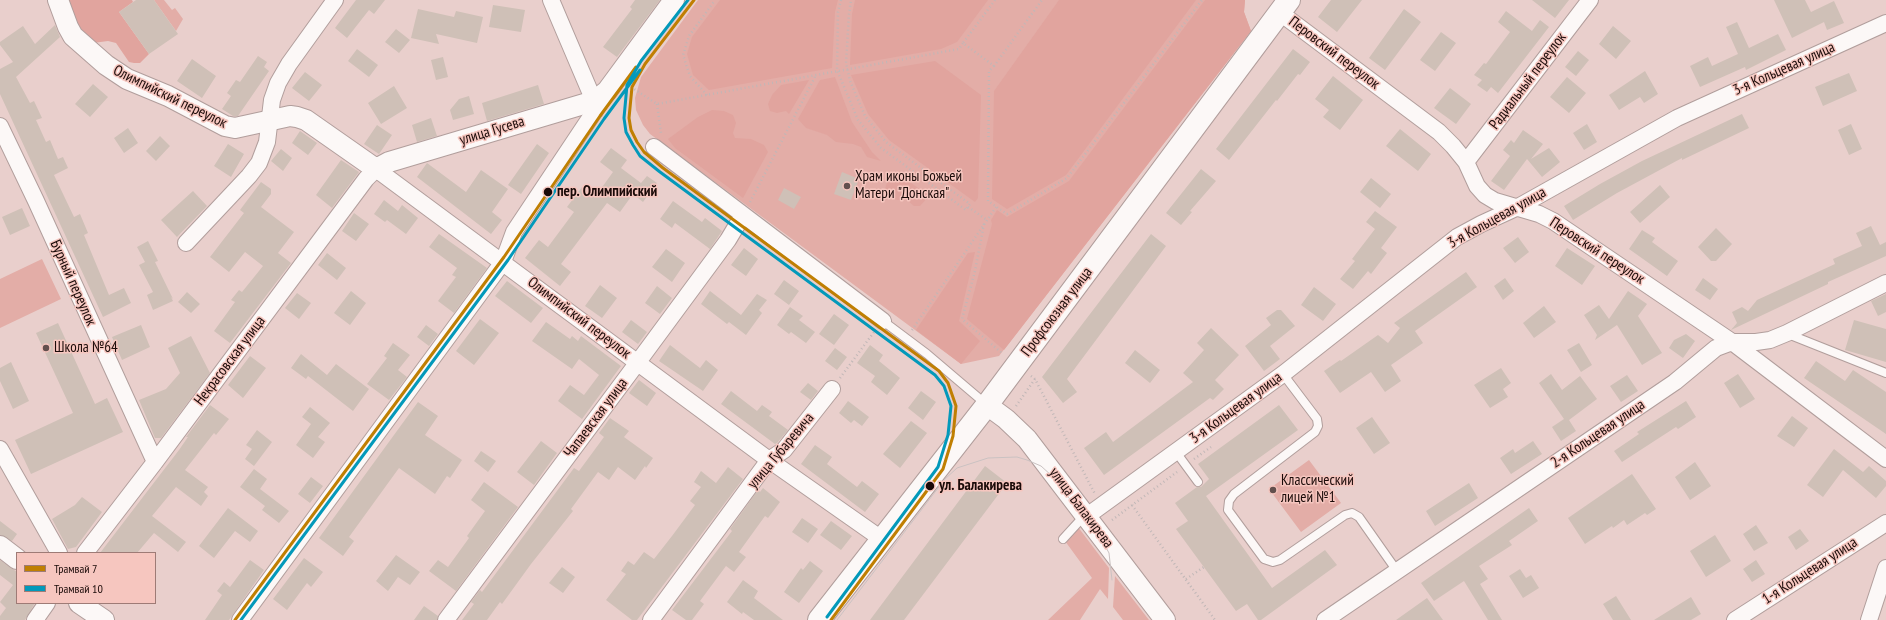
<!DOCTYPE html>
<meta charset="utf-8">
<style>
body{margin:0}
#map{position:relative;width:1886px;height:620px;overflow:hidden;background:#e9cfcc;font-family:"PT Sans Narrow",sans-serif}
canvas{display:block}
.legend{position:absolute;left:16px;top:552px;width:140px;height:52px;box-sizing:border-box;background:#f6c6bf;border:1px solid #9e7b76;margin:0;padding:5px 7px;list-style:none;font-size:12px;color:#1a0a08}
.legend li{display:flex;align-items:center;gap:8px;height:20px}
.legend b{width:20px;border:1px solid #9e7b76}
</style>
<div id="map">
<canvas width="1886" height="620"></canvas>
<ul class="legend">
<li><b style="height:5px;background:#c07f02"></b>Трамвай 7</li>
<li><b style="height:5px;background:#0399ba"></b>Трамвай 10</li>
</ul>
</div>
<script>
const c = document.querySelector('canvas').getContext('2d');
c.lineJoin = 'round';
function fill(path, color) { c.fillStyle = color; c.fill(path, 'evenodd'); }
const shape = rows => new Path2D(rows.map(r => 'M' + r).join(''));
function stroke(path, color, width, dash) { c.strokeStyle = color; c.lineWidth = width; c.lineCap = dash ? 'butt' : 'round'; c.setLineDash(dash || []); c.stroke(path); }
function drawText(font, color, halo, rows, align = 'center') {
  c.font = font + ' "PT Sans Narrow",sans-serif'; c.lineWidth = 3; c.setLineDash([]); c.textBaseline = 'middle'; c.strokeStyle = halo; c.fillStyle = color; for (const [text, x, y, turn = 0] of rows) {
    c.save(); c.translate(x, y); c.rotate((+turn || 0) * Math.PI / 180); c.textAlign = isNaN(turn) ? turn : align; if (halo) c.strokeText(text, 0, 0); c.fillText(text, 0, 0); c.restore();
  }
}
fill(shape([
 [154,0,164,0,172,10,175,8,183,19,176,31],
 [698,0,1245,0,1244,12,1251,31,999,356,961,364,650,134,643,125,636,110,635,98,641,77],
 [42,259,61,299,0,328,0,279],
 [1309,460,1341,503,1301,532,1269,489],
 [1078,527,1109,568,1108,599,1100,589,1080,620,1048,620,1092,578,1065,541],
 [1115,576,1149,620,1123,620,1113,607]
]), '#e3ada7');
fill(shape([
 [63,0,132,0,133,2,119,12,149,54,140,63,134,63,129,62,116,43,108,41,93,43,86,41],
 [720,0,838,0,835,12,832,68,709,90,693,75,687,54,692,37],
 [855,0,988,0,957,42,941,49,850,65,852,14],
 [1059,0,1196,0,1066,175,1007,209,992,199,994,91],
 [1205,0,1245,0,1244,12,1251,31,1004,350,967,319,992,224,991,220,997,210,1007,217,1069,181],
 [935,61,981,95,978,198,975,202,889,140,868,114,851,75],
 [835,77,852,122,872,152,881,161,867,157,861,147,853,144,836,142,827,135,806,128,798,119,820,80],
 [809,80,789,114,786,111,777,113,770,111,768,104,772,95,781,85],
 [712,110,724,111,733,115,736,123,733,133,735,138,751,139,764,145,768,152,743,198,675,148,668,139,698,117],
 [896,172,929,196,920,206,914,206,907,200,897,200,890,197,885,189,888,179],
 [975,252,959,321,980,341,961,364,916,330,968,253]
]), '#e1a49e');
fill(shape([
 [136,0,154,0,178,34,149,54,119,12],
 [356,0,385,0,374,14,369,10,347,38,335,28],
 [635,0,660,0,617,57,603,47,632,9,630,7],
 [1331,0,1362,0,1337,32,1318,17],
 [1532,0,1569,0,1555,18],
 [1774,0,1805,0,1811,12,1834,1,1844,23,1827,30,1824,22,1792,38],
 [493,5,525,10,521,32,489,27],
 [418,9,454,17,456,11,483,17,477,43,436,34,439,44,411,38],
 [1404,9,1421,22,1385,70,1369,58],
 [1506,11,1532,31,1540,20,1549,27,1498,93,1491,87,1487,92,1477,85,1482,80,1474,75,1484,63,1486,64,1510,32,1498,22],
 [1737,22,1749,48,1778,34,1786,50,1746,70,1745,67,1700,87,1690,66,1708,57,1712,66,1738,54,1726,27],
 [55,25,60,37,16,77,30,103,34,101,42,118,36,120,46,142,50,140,58,159,63,157,68,168,54,175,74,217,80,214,88,233,84,235,109,295,124,288,131,303,103,317,0,94,0,69,13,62,0,45,0,42,23,26,35,44],
 [1613,26,1631,41,1616,59,1599,44],
 [396,29,410,40,399,53,385,42],
 [1441,32,1456,43,1435,71,1420,60],
 [357,49,378,65,369,77,348,61],
 [1293,49,1310,62,1300,75,1298,74,1277,101,1276,100,1229,160,1216,149],
 [1578,51,1589,60,1576,76,1565,67],
 [258,56,267,62,264,67,269,71,238,116,233,116,222,109,231,96,227,93,236,80,240,82],
 [443,57,448,77,436,80,431,60],
 [192,59,216,76,202,98,177,81],
 [1645,71,1658,94,1644,103,1640,97,1619,110,1609,95],
 [305,72,322,85,309,101,292,88],
 [1849,73,1857,91,1823,106,1815,87],
 [1333,76,1363,100,1340,130,1323,117,1329,110,1315,99],
 [1567,77,1586,93,1569,113,1550,97],
 [93,84,108,97,90,117,75,104],
 [538,85,544,104,487,121,482,103],
 [394,86,407,108,381,124,368,103],
 [1450,88,1471,104,1456,124,1434,108],
 [469,96,474,114,453,120,450,110,459,99],
 [1742,114,1749,128,1682,160,1682,158,1617,193,1573,220,1564,206,1600,184,1642,161],
 [431,118,437,136,417,142,412,125],
 [1587,124,1597,142,1584,150,1573,133],
 [1851,124,1862,149,1849,155,1838,130],
 [377,125,392,135,379,154,364,144],
 [128,128,138,143,124,153,114,138],
 [1400,129,1431,154,1418,171,1386,146],
 [1523,130,1543,144,1531,159,1549,148,1560,162,1542,177,1527,159,1504,190,1491,181,1510,156,1503,150,1511,140,1514,143],
 [300,131,317,143,308,155,292,143],
 [160,136,170,146,156,161,146,151],
 [228,144,244,154,231,177,214,166],
 [537,144,549,153,521,194,508,185],
 [611,148,627,160,621,168,641,183,647,176,657,183,643,202,633,194,620,212,607,203,561,264,571,272,560,286,525,258,539,240,548,247,574,212,567,207,582,187,595,197,613,172,600,162],
 [281,149,292,158,283,171,271,161],
 [341,160,359,172,332,208,316,195],
 [427,163,466,192,481,170,508,189,492,212,502,220,491,234,417,177],
 [1201,169,1216,181,1190,211,1192,212,1181,225,1166,213],
 [842,172,859,179,851,200,834,194],
 [1371,178,1391,194,1380,208,1360,192],
 [261,182,271,189,271,194,261,207,294,232,278,253,291,263,230,343,214,331,235,302,231,300,239,290,242,292,263,266,245,252,229,272,210,257,244,213,240,210],
 [1660,185,1670,197,1640,223,1630,212],
 [784,188,801,197,794,209,778,200],
 [193,191,207,206,177,237,161,220],
 [384,200,398,211,402,205,418,218,406,234,387,220,385,222,374,214],
 [673,201,702,222,705,218,722,231,710,249,675,223,672,228,660,219],
 [22,208,30,226,10,235,2,217],
 [1375,211,1397,227,1381,248,1387,253,1371,274,1368,271,1353,289,1340,279,1355,261,1352,259,1375,229,1366,222],
 [354,213,369,224,356,241,342,231],
 [1871,226,1880,245,1886,242,1886,256,1828,282,1828,284,1731,330,1737,323,1732,312,1742,307,1748,311,1757,300,1835,264,1833,259,1862,246,1856,233],
 [1716,228,1732,244,1716,261,1711,261,1698,247],
 [1642,230,1655,238,1652,242,1678,261,1667,276,1629,249],
 [439,234,487,268,454,313,438,301,456,277,452,275,457,268,429,247],
 [1151,234,1166,246,1067,379,1077,392,1063,403,1042,377],
 [1518,237,1529,252,1515,263,1503,248],
 [148,241,158,261,155,262,173,299,171,297,173,301,153,310,147,295,153,292,139,265,145,262,137,247],
 [744,248,758,259,746,276,731,265],
 [1567,248,1595,266,1582,285,1555,266],
 [666,249,685,263,672,282,652,267],
 [327,253,346,268,337,280,318,265],
 [1466,272,1477,287,1415,331,1423,343,1391,365,1401,381,1385,392,1371,372,1340,393,1324,371,1340,360,1341,361,1378,335,1388,343,1400,328,1394,323],
 [1505,278,1514,291,1503,300,1494,286],
 [1703,278,1718,289,1710,300,1695,290],
 [784,280,799,291,789,305,774,294],
 [507,281,543,308,531,323,495,296],
 [600,285,617,298,602,318,585,306],
 [657,286,672,298,660,314,645,303],
 [1314,287,1336,304,1323,321,1301,305],
 [351,291,366,303,350,325,334,313],
 [710,291,741,315,757,294,767,300,759,310,762,313,746,335,729,322,727,324,701,304],
 [1628,291,1647,304,1638,316,1662,353,1642,365,1617,325,1595,340,1597,335,1584,315,1599,305,1609,319],
 [187,292,200,304,191,313,178,302],
 [297,293,311,303,299,319,285,308],
 [1886,294,1886,312,1878,316,1871,301],
 [1544,306,1556,322,1534,338,1523,323],
 [790,307,803,316,799,320,815,332,806,343,791,332,789,334,777,325],
 [1277,310,1281,310,1295,326,1270,346,1280,359,1264,371,1245,346,1271,325,1266,318],
 [834,314,849,325,834,345,819,334],
 [480,319,499,333,474,365,456,351],
 [631,320,647,332,638,344,622,332],
 [1854,320,1886,329,1886,362,1845,350],
 [546,322,570,339,572,336,578,341,581,336,621,366,582,419,558,401,570,385,584,395,599,375,579,359,572,369,532,341],
 [58,323,95,404,107,398,123,432,31,474,15,440,73,413,36,333],
 [141,325,150,347,122,360,112,337],
 [426,325,438,334,429,346,417,337],
 [1211,328,1239,355,1215,380,1224,389,1213,400,1210,398,1104,475,1084,448,1106,432,1113,442,1193,382,1183,373,1204,350,1197,343],
 [1686,334,1695,341,1683,358,1669,348,1674,340],
 [191,336,210,373,161,438,155,438,139,400,166,389,180,373,168,348],
 [393,343,410,355,398,370,407,377,389,400,367,384,387,358,384,356],
 [1579,343,1592,365,1581,372,1567,350],
 [670,345,700,368,706,360,718,370,703,391,659,361],
 [870,345,883,355,879,361,900,378,887,395,871,382,875,376,857,363],
 [835,348,847,357,837,370,825,361],
 [1135,350,1160,370,1150,383,1125,363],
 [301,354,327,375,336,364,369,389,353,411,308,376,306,379,291,368],
 [250,356,266,368,243,398,228,385],
 [1816,361,1845,381,1853,370,1886,392,1886,434,1804,378],
 [11,362,29,401,13,409,0,381,0,368],
 [1501,368,1511,383,1503,389,1508,397,1490,408,1474,385],
 [1551,374,1562,390,1580,376,1597,399,1569,420,1576,431,1561,441,1552,427,1564,419,1539,383],
 [1738,374,1755,399,1740,408,1724,383],
 [1627,375,1638,391,1621,402,1610,386],
 [639,380,656,393,647,406,629,393],
 [808,383,818,391,811,400,800,392],
 [731,391,757,411,762,405,772,412,769,416,788,430,777,443,775,444,721,404],
 [921,391,936,402,923,420,908,408],
 [848,401,869,417,862,426,854,420,851,423,839,413],
 [1686,401,1696,417,1678,429,1676,427,1622,462,1614,451,1639,434,1637,432],
 [418,402,438,416,425,435,462,460,450,478,447,476,435,494,399,468,349,537,354,541,343,556,319,538],
 [210,405,229,419,216,435,214,433,185,470,208,487,204,492,208,496,201,506,176,487,152,516,186,542,178,552,154,533,137,553,100,553,179,450,188,437,186,437],
 [1279,405,1298,430,1206,496,1272,588,1325,550,1337,565,1261,620,1258,620,1247,604,1236,611,1176,529,1188,521,1175,503,1197,487,1201,487,1209,479,1198,464],
 [310,407,330,423,318,437,325,442,313,458,296,445,311,424,302,417],
 [1792,416,1808,428,1794,447,1777,436],
 [1372,417,1390,443,1374,454,1356,428],
 [610,418,629,431,624,437,653,458,646,468,645,466,635,480,618,467,609,480,598,472,571,509,573,511,531,564,502,604,500,602,487,620,462,620,474,604,471,602,480,590,482,592,574,468,579,471,604,437,599,433],
 [911,421,927,433,900,468,883,454],
 [257,430,272,442,254,466,245,459,252,449,246,445],
 [541,441,557,453,534,485,517,472],
 [1533,441,1542,454,1511,474,1500,458,1513,449,1515,453],
 [815,445,832,457,827,464,857,487,862,481,879,494,865,512,801,464],
 [1834,449,1863,472,1869,466,1886,481,1886,486,1876,498,1843,470,1823,497,1807,485],
 [481,451,496,461,488,472,474,461],
 [1695,462,1711,486,1690,500,1675,477],
 [985,466,1007,483,904,620,870,620],
 [728,467,743,479,637,620,632,620,606,600,626,574,621,571,628,561,634,565,644,552,654,559,672,536,695,505,690,501,701,487,694,482,701,471,716,483],
 [254,469,267,479,260,489,289,511,279,523,262,510,265,506,240,487],
 [1632,474,1656,509,1647,515,1645,513,1627,525,1624,520,1613,528,1612,526,1585,544,1568,518],
 [311,477,323,486,310,503,298,494],
 [484,482,518,507,456,591,429,571,438,560,448,567,469,538,467,536,485,511,471,500],
 [1469,483,1478,498,1435,526,1426,511],
 [763,488,780,502,768,518,765,516,739,552,746,557,734,572,726,566,700,601,704,604,692,620,686,620,672,610,732,531,730,529,758,490,760,492],
 [82,497,102,512,76,547,68,549,52,519,75,505],
 [228,508,258,531,250,542,235,531,214,558,199,546],
 [1529,508,1538,521,1509,541,1512,545,1479,566,1488,579,1480,584,1502,620,1488,620,1464,581,1434,601,1421,583],
 [802,518,818,529,808,543,792,532],
 [0,521,17,534,12,541,0,535],
 [831,521,852,536,841,550,820,535],
 [1756,525,1768,543,1754,551,1743,534],
 [1800,529,1809,541,1796,550,1788,537],
 [1715,535,1731,561,1706,577,1690,551],
 [396,555,420,572,410,585,398,577,388,591,376,581],
 [304,558,323,572,311,587,307,583,287,610,273,599],
 [0,560,17,572,17,603,35,603,25,620,0,620,0,616,6,608,0,602,13,585,0,575],
 [250,560,264,570,229,620,205,620,222,595,217,591,224,582,230,587],
 [1756,560,1765,574,1752,582,1743,569],
 [810,561,823,571,799,603,784,592,801,568,803,570],
 [562,567,575,577,563,593,549,583],
 [1520,569,1526,578,1531,575,1539,588,1523,598,1509,576],
 [743,580,758,591,754,598,783,620,754,620,743,612,742,614,727,602],
 [1616,596,1631,620,1613,620,1603,604],
 [1691,597,1701,614,1691,620,1654,620],
 [1427,598,1443,620,1396,620],
 [424,606,438,616,437,620,414,620]
]), '#cfc0b7');
const service = shape([
 [883,321,927,354,987,405],
 [1788,334,1886,373],
 [1283,374,1317,419,1318,426,1315,432,1234,494,1229,501,1228,510,1264,559,1273,562,1280,560,1345,515,1352,513,1359,517,1397,571],
 [1176,452,1198,482],
 [1063,539,1085,515]
]);
const minor = shape([
 [551,0,594,101,595,111],
 [1279,12,1439,132,1453,146,1466,162,1477,186,1485,195,1495,201,1539,214,1553,221,1732,342,1886,459],
 [0,126,36,201,155,462],
 [654,147,883,321],
 [1466,162,1590,0],
 [186,243,249,176,259,163,267,142,272,100,278,83,289,64,335,0],
 [0,449,59,553],
 [1087,516,1283,374,1457,237,1481,224,1518,207,1677,118,1886,23],
 [85,553,155,462,366,179,376,169,769,460,883,540],
 [35,620,47,603],
 [240,620,503,262,514,232,606,94],
 [446,620,638,362,728,240,743,215],
 [651,620,769,460,784,450,832,389],
 [1325,620,1675,382,1716,348,1732,342,1756,342,1770,340,1787,333,1886,283],
 [1735,620,1886,523],
 [1869,620,1886,568]
]);
const tertiary = shape([
 [58,0,68,27,73,36,106,65,127,79,168,96,225,126,235,128,290,116,297,117,306,120,376,169,389,162,594,101,607,91,674,0],
 [987,405,1006,419,1027,439,1165,620],
 [0,546,17,559],
 [79,603,104,620]
]);
const secondary = shape([
 [819,620,987,405,1289,0]
]);
stroke(service, '#b19e9c', 10);
stroke(minor, '#b19e9c', 18);
stroke(tertiary, '#b19e9c', 22);
stroke(secondary, '#b19e9c', 24);
stroke(shape([
 [841,0,838,12,837,70,858,120,881,148,966,210,970,204,886,142,865,116,850,81,846,63,849,14,851,0],
 [995,0,963,43,994,66,1042,0],
 [994,66,989,71,988,201,1007,214,1067,178,1202,0],
 [631,87,657,104,959,49,963,43],
 [707,95,690,76,683,55,689,36,715,0],
 [657,104,661,133],
 [750,202,816,75],
 [968,207,987,220],
 [984,224,975,271,962,319,1003,354],
 [912,330,996,207],
 [1031,376,1035,379,1095,494],
 [840,378,874,332],
 [1016,406,1035,379],
 [1194,459,1211,447],
 [1132,505,1215,620],
 [1112,520,1177,472],
 [1186,579,1204,567]
]), '#c0b7b7', 2.5, [1, 3]);
stroke(service, '#fcf8f7', 8);
stroke(minor, '#fcf8f7', 16);
stroke(tertiary, '#fcf8f7', 20);
stroke(secondary, '#fcf8f7', 22);
stroke(shape([
 [837,620,945,479,957,468,988,458,1017,457,1027,460,1041,466,1052,476,1103,542,1109,553,1112,580]
]), '#cac2c2', 1);
stroke(shape([
 [694,0,645,64,632,87,629,118,631,130,637,142,644,152,663,168,939,371,948,383,956,406,953,436,943,469,831,620],
 [235,620,504,257,600,116,636,67]
]), '#c07f02', 3);
stroke(shape([
 [688,0,641,61,627,85,624,118,626,132,633,145,640,156,660,172,935,375,944,386,951,406,948,435,938,467,827,617],
 [241,620,508,260,604,119,640,70]
]), '#0399ba', 3);
for (const [x, y, r, color] of [
 [847,186,4,"#624f4d"],
 [548,192,5,"#1a0a08"],
 [46,348,4,"#624f4d"],
 [930,486,5,"#1a0a08"],
 [1273,490,4,"#624f4d"]
]) { const dot = new Path2D(); dot.arc(x, y, r, 0, 2 * Math.PI); c.fillStyle = color; c.fill(dot); stroke(dot, '#f6c6bf', 1.5); }
drawText('15px', '#1a0a08', '#f6c6bf', [
 ["Перовский переулок",1334,53,37],
 ["3-я Кольцевая улица",1784,69,-24],
 ["Радиальный переулок",1528,81,-53],
 ["Олимпийский переулок",170,97,26],
 ["улица Гусева",492,131,-17],
 ["3-я Кольцевая улица",1497,218,-29],
 ["Перовский переулок",1597,251,33],
 ["Бурный переулок",73,283,66],
 ["Профсоюзная улица",1057,312,-53],
 ["Олимпийский переулок",579,318,37],
 ["Некрасовская улица",230,361,-53],
 ["3-я Кольцевая улица",1236,408,-36],
 ["Чапаевская улица",596,418,-53],
 ["2-я Кольцевая улица",1598,434,-34],
 ["улица Губаревича",781,451,-50],
 ["улица Балакирева",1081,508,53],
 ["1-я Кольцевая улица",1810,571,-33]
]);
drawText('15px', '#1a0a08', '#f6c6bf', [
 ["Храм иконы Божьей",855,177],
 ["Матери \"Донская\"",855,194],
 ["Школа №64",54,348],
 ["Классический",1281,481],
 ["лицей №1",1281,498]
], 'left');
drawText('bold 15px', '#1a0a08', '#f6c6bf', [
 ["пер. Олимпийский",557,192],
 ["ул. Балакирева",939,486]
], 'left');
</script>
